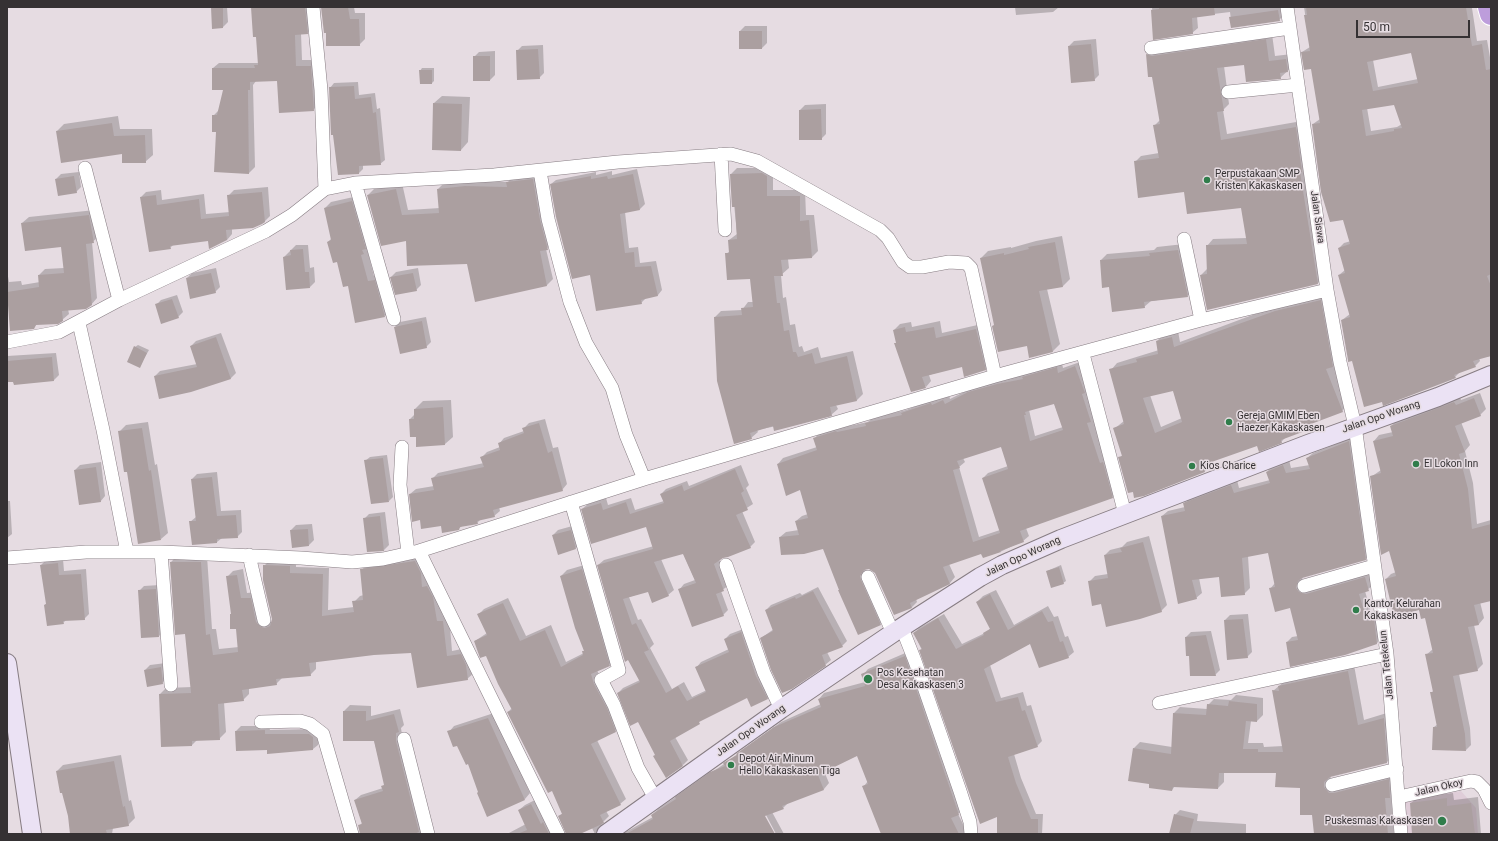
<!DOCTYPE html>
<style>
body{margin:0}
#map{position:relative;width:1498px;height:841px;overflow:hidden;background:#e6dce2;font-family:Roboto,sans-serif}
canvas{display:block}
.frame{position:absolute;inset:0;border:8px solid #353133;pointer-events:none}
.scale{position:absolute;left:1356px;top:20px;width:114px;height:18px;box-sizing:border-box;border:2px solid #353133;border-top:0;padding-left:5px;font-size:12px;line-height:14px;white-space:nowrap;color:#353133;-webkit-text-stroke:3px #e6dce2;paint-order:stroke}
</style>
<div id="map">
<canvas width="1498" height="841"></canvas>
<div class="frame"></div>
<div class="scale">50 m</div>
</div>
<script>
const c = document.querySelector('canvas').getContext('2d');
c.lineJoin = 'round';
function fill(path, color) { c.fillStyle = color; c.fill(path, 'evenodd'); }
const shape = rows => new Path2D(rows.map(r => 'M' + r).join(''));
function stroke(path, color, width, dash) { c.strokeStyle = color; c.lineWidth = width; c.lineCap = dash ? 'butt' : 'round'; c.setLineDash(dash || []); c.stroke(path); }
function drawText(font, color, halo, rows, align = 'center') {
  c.font = font + ' Roboto,sans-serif'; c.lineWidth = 3; c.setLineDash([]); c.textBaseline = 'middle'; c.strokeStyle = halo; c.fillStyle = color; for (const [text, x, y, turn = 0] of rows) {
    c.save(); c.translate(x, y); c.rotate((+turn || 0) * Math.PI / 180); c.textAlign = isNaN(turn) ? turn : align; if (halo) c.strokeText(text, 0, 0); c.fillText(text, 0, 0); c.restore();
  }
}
fill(shape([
 [1461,791,1476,808,1478,834,1407,834,1404,800]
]), '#dfcdd8');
fill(shape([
 [212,7,227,7,228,22,223,27],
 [252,7,311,7,313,27,307,33,301,33,302,60,316,60,319,104,313,110,278,80,256,81,253,85,255,167,249,173,217,131,213,116,219,110,224,89,213,68,219,63,259,63,257,36],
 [322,7,354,7,355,13,365,13,365,39,359,45,327,32],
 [1015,7,1059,7,1053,12,1016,15],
 [1152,7,1283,7,1284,15,1279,20,1232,27,1230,12,1197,16,1198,28,1192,33,1154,38],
 [1304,7,1475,7,1472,8,1477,41,1487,40,1491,63,1491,356,1479,358,1480,361,1475,366,1460,372,1455,377,1342,320,1350,314,1339,275,1345,270,1339,248,1344,243,1351,241,1313,124,1320,119,1312,68,1302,52,1310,47],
 [1412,52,1418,79,1378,87,1373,60],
 [1395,104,1402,124,1397,127,1371,131,1367,108],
 [745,26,767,26,767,43,762,48,740,48,740,31],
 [1272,34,1275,56,1292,54,1294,65,1280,78,1245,64,1224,66,1229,104,1223,110,1227,134,1302,121,1324,277,1318,283,1201,275,1207,269,1207,246,1213,239,1247,238,1242,207,1185,191,1135,162,1141,156,1159,153,1155,125,1160,120,1153,76,1147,54,1153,48],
 [1096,39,1099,75,1094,80,1069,46,1074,41],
 [543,45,544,73,539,78,517,51,522,46],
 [495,51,495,75,490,80,474,57,479,52],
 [422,68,434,68,434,81,432,83,421,83,420,71],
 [358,82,359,95,375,93,377,109,380,108,385,160,380,164,363,165,363,169,359,173,330,88,334,83],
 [442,96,470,97,468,142,461,150,434,103],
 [826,104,826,134,821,139,800,139,800,110,805,105],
 [118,116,120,129,152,129,153,155,145,162,57,131,64,124],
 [737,168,769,168,773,170,773,190,805,190,806,215,814,215,818,251,812,257,788,259,789,268,781,275,783,298,786,297,790,325,795,324,799,347,802,346,804,352,818,347,821,358,853,351,863,394,857,400,836,405,838,409,831,415,757,430,758,432,751,438,715,317,721,311,742,310,748,302,754,302,751,278,726,254,730,251,729,240,737,234,731,174],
 [637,169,645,204,640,209,625,212,629,248,638,247,640,263,656,261,662,290,658,295,646,298,641,303,591,274,551,184,556,180,596,172,596,175,612,171,612,175],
 [79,172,81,187,76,192,56,179,61,174],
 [539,173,553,243,546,249,553,279,547,285,476,301,468,263,406,240,368,195,374,189,402,183,408,210,440,208,438,189,444,183,472,180,508,182,513,176],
 [268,187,270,216,264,222,232,229,232,234,227,240,209,239,174,244,170,248,141,197,146,192,161,190,162,200,204,194,206,214,230,212,228,196,234,190],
 [358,196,367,249,374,276,380,275,391,310,385,316,348,285,328,242,332,238,325,208,331,202],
 [95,210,100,236,92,242,97,298,91,305,68,309,69,314,62,320,37,324,33,328,7,299,7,271,9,282,21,281,22,285,40,282,39,275,45,269,64,268,62,245,22,223,29,217],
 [1062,236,1070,279,1063,286,1047,289,1060,344,1053,351,1027,345,995,324,981,258,988,251,1011,247,1011,248,1036,241],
 [1184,244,1194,289,1187,296,1151,301,1144,307,1110,286,1101,260,1107,254,1154,250,1157,247],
 [296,245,308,245,310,268,314,267,315,282,310,287,284,257],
 [216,268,220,287,215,292,187,278,192,273],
 [418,268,421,285,416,290,391,277,396,272],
 [1327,294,1339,359,1334,365,1349,404,1342,411,1311,423,1304,430,1286,437,1281,442,1258,445,1210,461,1211,465,1205,471,1133,491,1120,458,1123,454,1114,429,1124,421,1111,370,1117,363,1159,350,1157,341,1164,334,1178,331,1180,342,1282,304],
 [1173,390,1182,418,1161,427,1150,395],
 [177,295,183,312,178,317,156,305,161,300],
 [426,317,431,342,426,347,395,327,400,322],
 [940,321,942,333,982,324,991,364,985,370,963,365,929,375,931,381,926,387,895,344,897,342,894,330,900,324,911,322,912,327],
 [221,333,236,373,231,378,190,391,155,376,160,371,197,364,191,346,196,341],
 [138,345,149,350,139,367,135,347],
 [56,353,59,375,54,380,7,381,7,356],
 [1080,362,1096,415,1093,418,1118,492,1112,497,1026,528,1029,536,1023,541,1000,552,982,553,949,564,955,577,950,583,916,599,917,602,912,607,894,614,876,573,869,568,865,569,886,619,880,624,840,589,824,547,780,537,786,532,799,530,796,521,802,516,808,514,800,489,778,464,783,458,817,447,815,438,820,432,868,422,872,418,906,410,937,398,938,400,949,395,950,399,974,387,1004,379,1026,374,1029,372,1062,363,1063,368],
 [1054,403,1063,427,1035,436,1029,410],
 [1001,446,1008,466,988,473,983,478,1000,530,979,537,959,467,965,462,963,458],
 [1480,393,1486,409,1480,415,1461,422,1470,445,1465,451,1473,483,1477,524,1491,520,1491,600,1480,602,1484,618,1479,624,1474,625,1483,664,1477,670,1459,674,1470,728,1471,745,1466,750,1434,727,1438,724,1431,693,1434,690,1426,655,1433,649,1426,617,1386,579,1391,574,1396,572,1371,477,1381,470,1374,441,1379,435,1393,432,1391,426,1397,420,1460,397,1461,400],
 [451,400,453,437,445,444,416,436,410,419,415,414,415,409,423,401],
 [545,419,553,448,558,447,567,484,562,490,499,507,500,511,494,516,481,519,477,523,462,526,458,529,420,519,410,494,416,489,434,486,433,478,438,473,484,463,481,458,487,452,500,447,499,444,504,438,524,431,523,429,529,423],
 [148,422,155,465,157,464,168,533,161,539,127,471,119,432,126,425],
 [1354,437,1371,554,1365,559,1303,577,1301,582,1371,572,1374,585,1365,591,1372,616,1379,614,1383,637,1377,643,1345,654,1287,642,1292,637,1298,636,1291,607,1270,589,1275,583,1269,552,1248,556,1250,588,1244,594,1220,576,1199,578,1202,593,1196,598,1162,516,1168,511,1185,507,1184,504,1190,498,1237,480,1239,488,1270,480,1267,472,1272,466,1289,460,1291,468,1310,465,1307,458,1313,453],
 [387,455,393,497,389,501,365,461,370,457],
 [101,462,105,496,100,502,75,470,80,465],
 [741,465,749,485,746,488,753,504,742,511,755,542,750,547,719,559,729,585,721,591,728,610,723,615,679,590,684,584,695,580,683,553,661,559,674,590,668,595,648,591,629,597,638,620,641,619,654,644,650,648,672,689,684,682,692,697,707,690,696,668,701,662,729,649,725,639,730,634,746,628,772,693,767,699,747,697,703,719,675,737,688,760,683,765,656,755,639,721,618,693,623,688,640,680,598,565,604,560,654,546,647,526,582,509,588,504,606,498,608,505,631,498,635,510,664,501,661,494,666,489,687,481,689,486],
 [217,472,221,511,241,510,242,532,237,537,222,538,217,542,190,522,196,517,192,479,197,474],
 [7,501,10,501,12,534,7,538],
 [385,512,389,545,384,550,364,519,369,514],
 [312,524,314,540,309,545,291,530,296,525],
 [576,525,581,543,576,548,553,535,558,530],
 [1149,536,1167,605,1161,611,1101,603,1089,582,1095,576,1108,574,1105,555,1110,550,1122,547,1127,542],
 [177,556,207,556,212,629,216,629,219,649,239,647,237,628,231,614,232,613,227,577,233,571,243,569,247,593,257,592,268,622,272,622,273,619,264,566,270,560,296,560,296,567,329,568,328,610,354,607,354,602,360,596,364,595,362,570,368,563,421,556,438,590,443,616,449,615,452,651,467,648,474,673,467,679,412,652,374,654,316,661,316,669,310,675,282,678,276,684,249,688,249,694,243,700,224,702,226,732,219,739,197,740,192,745,160,694,166,688,192,687,186,633,171,562],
 [63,559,64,571,86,569,89,614,84,619,66,620,63,623,45,605,47,603,41,565,46,560],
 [588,564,615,659,609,665,597,670,621,726,615,731,597,740,626,799,620,804,606,811,609,816,602,823,601,829,603,834,595,834,592,828,578,834,566,834,566,831,559,816,563,813,552,789,508,712,512,708,486,654,475,641,487,633,478,615,484,609,508,598,526,636,551,625,566,662,584,653,585,650,561,576,567,570],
 [1061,565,1066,581,1063,583,1047,571],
 [160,585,164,631,159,636,139,591,144,586],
 [818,587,847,641,842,646,827,652,831,660,825,665,761,638,774,629,766,610,771,605,800,593,802,595],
 [996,590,1014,625,1048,606,1054,617,1058,616,1065,637,1068,636,1074,652,1068,657,1031,643,990,665,1001,698,1023,692,1027,706,1031,705,1042,741,1037,746,1014,754,1021,778,1036,814,1043,814,1042,834,998,834,998,816,914,633,919,628,944,614,962,644,985,633,991,628,977,602,983,596],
 [1248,614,1252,652,1247,657,1225,620,1230,615],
 [1211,631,1220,670,1215,675,1190,655,1187,655,1186,637,1191,632],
 [910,651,964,808,958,814,968,834,912,834,864,786,868,781,858,755,824,771,829,783,824,789,788,803,783,808,772,812,784,834,776,834,764,811,762,812,774,834,622,834,653,817,652,815,658,809,724,764,781,722,821,704,819,699,824,693,865,682,863,675,868,669],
 [166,663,167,678,162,683,145,670,150,665],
 [1354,665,1364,720,1390,712,1393,756,1387,762,1331,776,1330,780,1395,774,1396,791,1391,796,1394,834,1314,834,1314,814,1301,787,1277,772,1224,772,1224,782,1218,788,1175,786,1172,790,1150,783,1134,748,1140,742,1172,747,1174,713,1180,707,1207,709,1208,705,1214,699,1231,700,1236,695,1263,698,1263,715,1257,721,1251,721,1248,743,1263,743,1264,747,1283,746,1273,691,1286,680],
 [350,705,371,706,371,716,400,709,404,725,401,728,402,735,429,834,363,834,360,825,362,823,355,800,361,795,383,788,385,784,374,740,344,711],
 [494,713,530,793,525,799,479,792,469,762,449,732,454,726],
 [241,726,269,726,270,730,314,729,318,732,318,745,313,749,268,753,268,749,237,750,236,731],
 [121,755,129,801,131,800,135,818,128,825,113,828,112,834,71,834,69,816,57,771,63,765],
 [1453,793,1454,800,1478,797,1481,834,1413,834,1411,803,1417,797],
 [537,799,558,834,507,834,526,824,519,810,525,805],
 [1180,810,1198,814,1197,821,1246,824,1246,834,1170,834,1175,815]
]), '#0003');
fill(shape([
 [211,7,223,7,223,28,212,29],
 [251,7,305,7,308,34,295,35,296,66,311,66,314,111,279,113,277,81,250,82,250,90,248,90,249,174,214,172,216,132,212,132,212,115,217,115,223,90,212,90,212,68,255,68,254,65,258,65,256,37,253,37],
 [321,7,348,7,350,19,359,19,360,46,326,46,326,33,324,33],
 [1159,7,1214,7,1215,15,1192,18,1193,34,1153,40,1151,10,1159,9],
 [1306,7,1466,7,1472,46,1482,44,1486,70,1491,69,1491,274,1487,276,1491,286,1491,356,1473,361,1476,367,1454,375,1456,378,1383,406,1382,402,1364,407,1352,361,1348,362,1348,360,1341,320,1350,317,1338,275,1345,273,1338,248,1350,244,1343,220,1330,222,1321,192,1312,124,1320,123,1311,69,1304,70,1301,52,1310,51,1304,15,1307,15],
 [1411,53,1418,83,1373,91,1367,62],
 [1394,105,1402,128,1394,129,1394,131,1366,136,1362,110],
 [1278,10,1280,21,1231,28,1229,17],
 [739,31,762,31,762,49,739,49],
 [1266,39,1269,61,1286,59,1288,72,1280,73,1281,79,1246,82,1244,65,1217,68,1224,111,1217,112,1221,140,1296,127,1302,172,1300,172,1318,284,1207,310,1200,275,1207,274,1206,245,1247,244,1241,208,1187,214,1184,192,1138,198,1134,161,1159,158,1153,125,1160,124,1152,77,1148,77,1146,54,1152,56],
 [1091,44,1095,81,1071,83,1068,46],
 [538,49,540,79,517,80,516,50],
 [473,56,490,56,490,81,473,81],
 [419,70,432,70,432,84,420,84],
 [354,86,355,99,371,97,373,113,376,112,381,165,359,166,359,174,338,175,333,135,331,135,329,87],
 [433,103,462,104,461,151,432,150],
 [821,109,822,140,799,140,799,110],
 [112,123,114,136,145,135,146,163,122,163,122,154,61,163,56,131],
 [762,173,767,176,767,196,800,196,800,221,809,220,812,258,781,260,783,276,774,276,777,303,780,303,784,331,789,330,793,352,796,352,798,357,812,353,815,364,847,356,857,401,830,407,832,416,774,431,773,426,750,433,752,439,734,444,717,381,714,317,742,315,741,308,753,307,750,279,727,280,725,253,729,253,728,240,737,239,735,207,732,207,730,174],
 [633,174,640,210,620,214,625,253,634,252,635,267,651,266,658,296,641,300,642,304,596,311,590,275,572,279,556,217,550,184,591,176,591,179,607,176,608,179],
 [74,176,77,193,58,196,55,179],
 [533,179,540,220,548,250,540,251,547,286,475,302,467,264,407,266,406,241,381,246,367,195,396,189,402,215,439,213,437,189,465,186,507,187,506,182],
 [262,192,265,222,262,224,253,228,226,230,227,240,209,249,208,241,170,246,171,249,149,252,140,197,156,195,157,205,199,199,201,219,229,216,227,195],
 [352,201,366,249,362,250,364,254,361,255,368,281,375,280,385,317,355,323,348,286,343,287,337,262,333,263,327,242,331,240,324,208],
 [89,215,94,243,86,244,92,305,86,309,62,311,63,321,58,324,36,325,34,329,10,331,7,292,39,287,38,275,64,273,61,247,25,251,21,223],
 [1055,242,1063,287,1039,291,1053,352,1029,358,1027,346,998,352,992,326,994,325,980,258,1004,253,1004,255,1029,249,1028,247],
 [303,249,305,272,309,272,310,288,286,290,283,257,291,255,290,250],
 [1178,250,1188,297,1144,302,1145,308,1112,312,1109,287,1102,288,1100,260,1150,256,1149,253],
 [211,273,216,293,190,299,186,278],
 [413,273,417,291,395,295,390,277],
 [172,299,179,318,161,324,155,304],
 [1321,300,1333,367,1326,369,1343,412,1303,427,1305,431,1281,440,1282,443,1259,452,1257,446,1203,465,1205,472,1144,496,1134,498,1133,492,1128,493,1118,457,1122,456,1113,428,1124,424,1109,369,1137,362,1136,359,1158,354,1156,341,1172,337,1174,347,1275,311],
 [1173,391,1182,422,1155,433,1143,398],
 [422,321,427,348,400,354,394,327],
 [905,327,906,332,934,327,936,338,976,329,986,370,964,377,962,367,922,377,926,388,911,392,894,343,896,343,893,330],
 [216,337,231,379,191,392,159,399,154,376,197,367,190,346],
 [134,346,147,353,140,368,127,362],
 [52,357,54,381,14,385,13,382,7,382,7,361],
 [1075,366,1085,393,1082,394,1091,422,1087,423,1100,463,1103,462,1113,498,1020,531,1024,542,1000,551,1001,552,983,558,981,554,943,567,950,584,910,603,912,608,894,615,875,573,869,569,864,570,860,576,861,580,881,625,858,635,838,590,839,590,823,549,804,554,781,555,779,537,799,535,795,521,808,518,800,490,786,496,777,464,817,450,813,438,836,431,837,432,866,426,865,423,902,415,901,413,931,403,932,405,943,400,945,404,968,392,997,384,1023,379,1022,377,1057,367,1058,373],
 [1054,404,1063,430,1030,441,1024,415,1026,415,1025,412],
 [1001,447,1008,469,982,478,1000,533,973,542,953,470,960,468,957,461],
 [1474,398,1481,416,1455,426,1465,452,1459,454,1468,489,1472,529,1491,524,1491,601,1474,605,1479,625,1468,627,1478,671,1453,676,1465,734,1466,751,1432,750,1433,727,1437,727,1430,692,1433,692,1425,654,1433,653,1425,618,1421,619,1419,610,1394,617,1385,579,1396,576,1389,551,1381,555,1370,476,1381,473,1373,441,1393,436,1390,426,1454,402,1456,405],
 [443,407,445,445,416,447,416,437,410,437,409,419,414,419,414,409],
 [539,423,548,453,552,451,563,491,493,510,495,517,477,521,478,524,460,527,459,530,442,533,441,526,421,529,420,520,412,522,409,494,434,490,431,478,484,467,480,457,500,450,498,443,524,433,522,428],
 [142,428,149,471,151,470,161,540,138,544,127,472,124,472,118,431],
 [1349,441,1366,560,1302,578,1298,581,1296,588,1299,592,1306,594,1365,577,1369,591,1359,594,1367,621,1374,618,1377,644,1345,655,1290,667,1286,642,1298,640,1290,608,1275,612,1269,588,1275,587,1268,553,1242,558,1245,595,1221,597,1219,577,1192,580,1197,599,1178,604,1161,516,1185,511,1183,503,1231,485,1234,493,1270,483,1266,472,1283,465,1286,473,1310,469,1306,458],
 [383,458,389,502,371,504,364,460],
 [96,467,101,502,79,505,74,470],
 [735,469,744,491,741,493,748,510,736,515,751,548,728,557,723,558,714,564,724,591,716,594,724,616,692,627,678,589,696,583,683,554,654,562,669,596,652,603,648,592,623,599,632,625,636,623,649,650,644,652,666,693,678,686,687,701,706,692,695,667,729,652,724,639,741,632,756,676,768,699,751,707,747,698,699,722,700,724,670,741,683,766,666,778,653,756,655,755,638,722,630,726,617,693,640,682,628,660,625,662,597,565,653,549,646,527,591,544,581,509,601,503,603,510,626,502,630,514,664,503,660,494,682,485,684,491],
 [212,477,217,516,236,515,238,538,217,539,217,543,192,545,189,521,196,521,191,479],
 [380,516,384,551,367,552,363,518],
 [308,529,309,546,292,548,290,530],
 [571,530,576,549,558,555,552,535],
 [1143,542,1162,612,1140,619,1106,627,1101,604,1092,606,1088,581,1108,578,1104,555,1122,552,1120,548],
 [415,561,421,573,422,587,427,586,433,597,437,621,443,621,447,656,461,654,466,665,468,680,417,688,411,653,374,655,309,663,311,676,276,679,277,685,242,690,244,701,218,704,220,740,192,741,192,746,161,747,159,694,191,693,185,634,175,635,170,562,201,562,206,635,210,634,213,655,238,652,236,629,230,629,230,614,231,614,226,576,237,575,241,598,251,598,256,622,261,627,265,628,270,626,272,619,263,580,263,565,290,566,290,573,323,574,322,616,354,612,352,601,363,600,360,569],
 [58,563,59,575,81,574,85,620,63,621,64,624,47,626,44,605,46,604,40,565],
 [1059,567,1064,584,1051,588,1046,571],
 [582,569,610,666,591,674,594,684,607,708,616,732,591,744,621,805,600,815,604,823,600,825,580,834,566,834,558,816,562,814,552,791,548,793,507,712,512,710,498,684,486,656,480,658,474,641,487,635,477,614,503,603,520,641,545,630,561,667,583,655,582,651,584,651,575,628,560,576],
 [156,589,159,637,141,638,138,590],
 [813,591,843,647,822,655,826,666,792,689,782,693,771,670,760,638,773,631,765,610,795,597,796,599],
 [990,594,1008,630,1042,611,1048,622,1053,621,1060,642,1063,641,1069,658,1039,668,1030,644,984,669,996,702,1018,697,1022,711,1025,710,1038,747,1008,757,1016,783,1031,819,1038,819,1038,834,997,834,997,817,980,824,919,650,922,649,913,633,938,618,956,649,984,635,983,633,990,629,976,602],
 [1243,619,1248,658,1227,660,1224,620],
 [1206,635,1216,676,1190,676,1189,656,1186,656,1185,637],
 [905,656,959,815,951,818,959,834,881,834,862,786,868,784,857,756,818,775,824,790,782,806,784,809,765,816,775,834,626,834,653,819,651,815,676,799,675,797,710,772,725,766,723,763,737,755,736,754,774,727,821,707,818,699,865,686,861,674],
 [161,667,163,684,147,687,144,670],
 [1348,671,1358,725,1384,718,1387,763,1330,777,1324,782,1324,787,1329,793,1334,793,1389,779,1390,798,1385,798,1388,834,1314,834,1312,815,1300,815,1300,788,1275,787,1276,773,1219,773,1218,789,1173,787,1172,791,1149,788,1149,784,1128,781,1133,748,1171,754,1173,713,1206,715,1207,704,1228,706,1229,701,1257,704,1257,722,1246,721,1243,749,1258,749,1258,752,1283,752,1272,690,1279,691,1278,686],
 [343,711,366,711,366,721,394,714,399,732,396,733,396,741,419,832,414,834,360,834,358,825,362,824,354,800,383,791,381,786,384,785,374,741,343,741],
 [488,718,525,800,487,817,477,793,478,792,468,764,466,765,457,746,453,747,447,731],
 [265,730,265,734,309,734,313,737,313,750,267,754,267,750,236,751,235,731],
 [114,761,123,807,125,806,129,826,106,830,107,834,70,834,68,816,62,793,60,793,56,771],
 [1447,798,1447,806,1471,803,1475,834,1412,834,1410,803],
 [531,804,541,824,543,822,549,834,517,834,527,830,518,810],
 [1174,814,1194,819,1190,834,1169,834]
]), '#ab9fa0');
const street = shape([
 [313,7,321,90,325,189],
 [1287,7,1327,290,1340,362,1355,426,1387,654,1401,834],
 [1151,48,1290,28],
 [1228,92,1298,85],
 [721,154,725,230],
 [85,168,119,300],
 [540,171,548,219,570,302,586,343,612,388,626,435,644,479],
 [355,183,394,319],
 [1184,239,1201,320],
 [79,323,103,430,127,552],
 [7,342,59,332,119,300,266,231,292,215,325,189,355,183,494,175,618,162,731,154,757,161,880,230,888,238,903,262,910,267,922,267,949,262,966,263,971,268,995,376],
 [1083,354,1125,514],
 [402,447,400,485,408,553],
 [571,502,619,670,601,680,614,705,638,768,655,798],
 [161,552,171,685],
 [249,555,264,620],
 [7,558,86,552,161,552,301,558,352,562,383,559,419,551],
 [726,565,764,673,781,709],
 [868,577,893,633],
 [1304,586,1374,566],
 [902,628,915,661,960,791,970,822,971,834],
 [1159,703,1387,654],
 [261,722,300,721,310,724,323,734,352,834],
 [404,739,428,834],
 [1332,785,1397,769],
 [1399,797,1471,781,1477,782,1484,789,1491,803],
 [558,834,419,551,644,479,995,376,1201,320,1327,290]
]);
const secondary = shape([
 [7,663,32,834],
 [606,834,781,709,893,633,980,577,1002,565,1061,539,1308,444,1438,397,1491,375]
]);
const highway = shape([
 [1489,7,1491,14]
]);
stroke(street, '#877d83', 14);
stroke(secondary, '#877d83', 20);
stroke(highway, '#fff', 24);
stroke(street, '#fff', 13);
stroke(secondary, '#ebe2f4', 18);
stroke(highway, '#bd9ddb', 22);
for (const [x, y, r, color] of [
 [1207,180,4,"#307d4b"],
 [1229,422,4,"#307d4b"],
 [1416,464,4,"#307d4b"],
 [1192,466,4,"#307d4b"],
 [1356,610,4,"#307d4b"],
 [868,679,5,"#307d4b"],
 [731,765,4,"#307d4b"],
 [1442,821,5,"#307d4b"]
]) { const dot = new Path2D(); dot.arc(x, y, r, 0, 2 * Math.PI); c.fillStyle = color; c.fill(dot); stroke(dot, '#e6dce2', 1.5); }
drawText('10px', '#353133', '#e6dce2', [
 ["Perpustakaan SMP",1215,174],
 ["Kristen Kakaskasen",1215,186],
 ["Gereja GMIM Eben",1237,416],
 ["Haezer Kakaskasen",1237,428],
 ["El Lokon Inn",1424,464],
 ["Kios Charice",1200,466],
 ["Kantor Kelurahan",1364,604],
 ["Kakaskasen",1364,616],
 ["Pos Kesehatan",877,673],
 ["Desa Kakaskasen 3",877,685],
 ["Depot Air Minum",739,759],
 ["Hello Kakaskasen Tiga",739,771],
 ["Puskesmas Kakaskasen",1433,821,"right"]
], 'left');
drawText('10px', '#353133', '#e6dce2', [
 ["Jalan Siswa",1317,217,82],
 ["Jalan Opo Worang",1381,417,-19],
 ["Jalan Opo Worang",1023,557,-25],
 ["Jalan Tetekelun",1387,665,-96],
 ["Jalan Opo Worang",751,731,-35],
 ["Jalan Okoy",1439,788,-13]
]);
</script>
